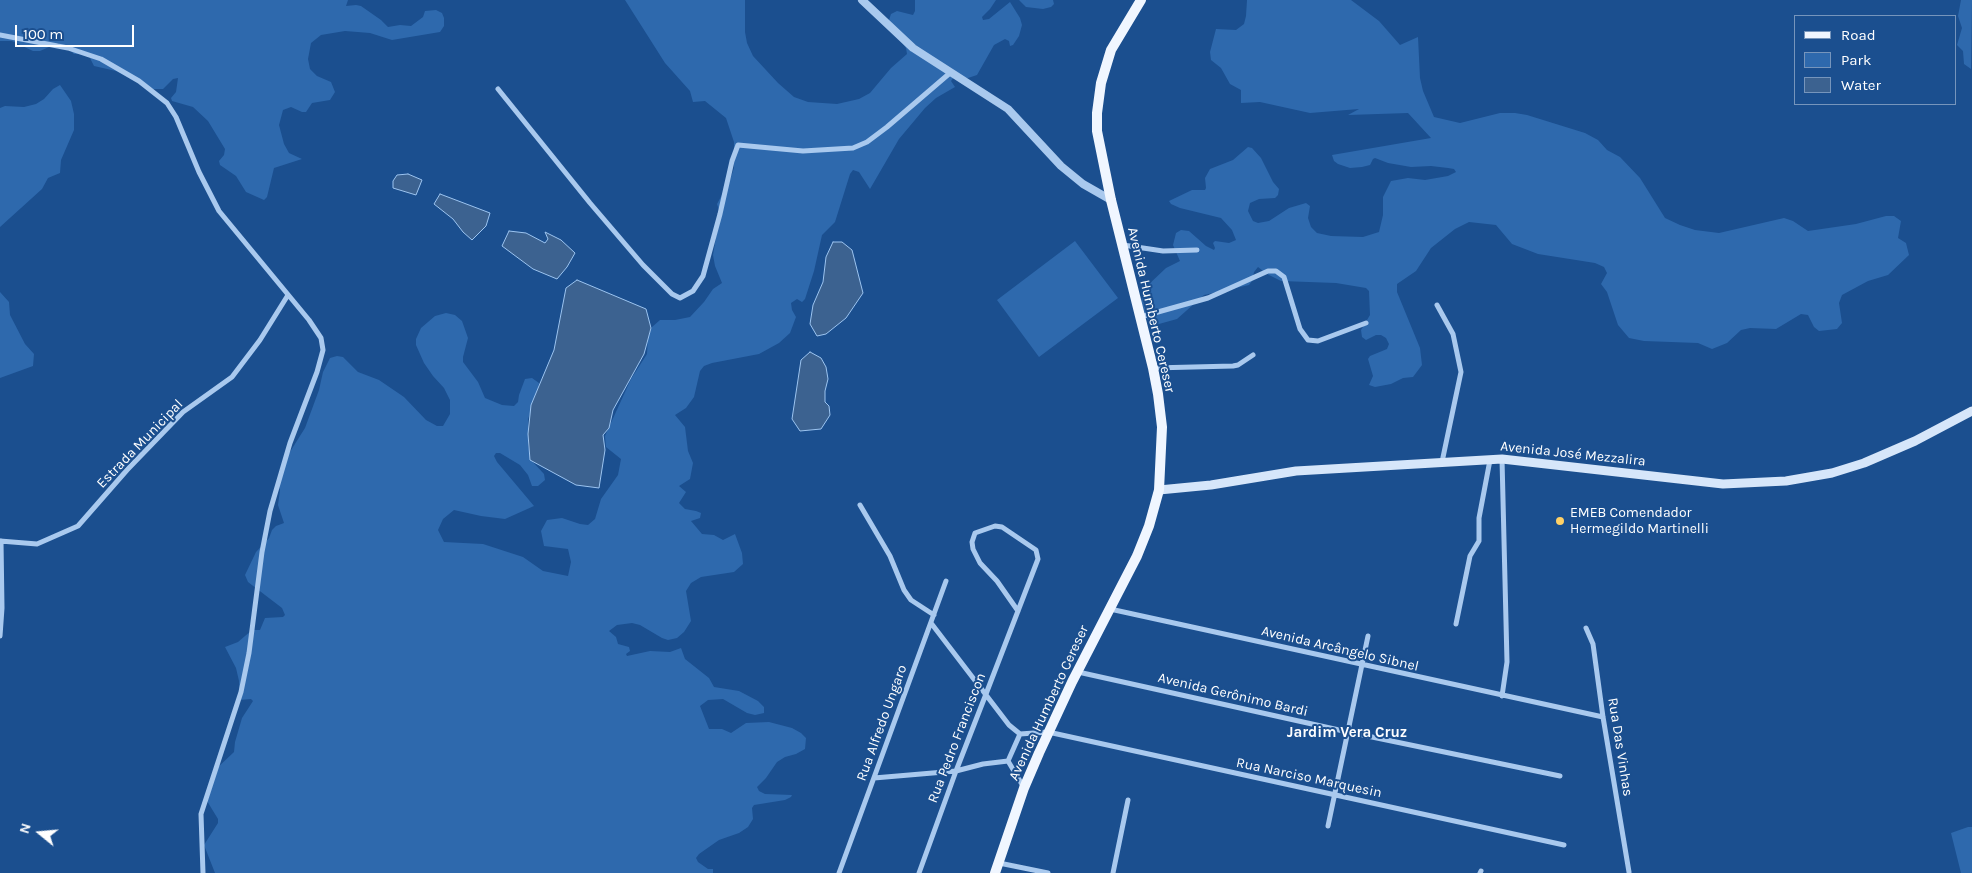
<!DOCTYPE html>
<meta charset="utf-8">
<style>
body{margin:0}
#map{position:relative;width:1972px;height:873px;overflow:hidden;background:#1b4f8f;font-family:Karla,sans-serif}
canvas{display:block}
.legend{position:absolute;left:1794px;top:15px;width:162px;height:90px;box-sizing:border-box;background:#1b4f8f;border:1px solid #7695bc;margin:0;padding:6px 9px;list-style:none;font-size:15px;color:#fff}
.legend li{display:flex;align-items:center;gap:10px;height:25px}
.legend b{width:25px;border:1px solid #7695bc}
.north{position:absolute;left:15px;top:808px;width:50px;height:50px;-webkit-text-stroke:4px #1b4f8f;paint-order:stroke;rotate:287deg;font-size:14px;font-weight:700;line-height:20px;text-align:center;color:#fff}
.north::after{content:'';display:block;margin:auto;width:18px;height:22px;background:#fff;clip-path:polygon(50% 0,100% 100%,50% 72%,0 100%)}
.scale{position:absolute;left:15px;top:25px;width:119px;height:22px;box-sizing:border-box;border:2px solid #fff;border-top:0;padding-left:6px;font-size:15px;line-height:18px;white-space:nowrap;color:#fff;-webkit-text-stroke:4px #1b4f8f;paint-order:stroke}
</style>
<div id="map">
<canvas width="1972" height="873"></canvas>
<ul class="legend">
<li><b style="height:6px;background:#f0f6ff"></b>Road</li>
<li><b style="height:14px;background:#2e69ad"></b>Park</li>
<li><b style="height:14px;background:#3c6290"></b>Water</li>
</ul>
<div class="north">N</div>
<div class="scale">100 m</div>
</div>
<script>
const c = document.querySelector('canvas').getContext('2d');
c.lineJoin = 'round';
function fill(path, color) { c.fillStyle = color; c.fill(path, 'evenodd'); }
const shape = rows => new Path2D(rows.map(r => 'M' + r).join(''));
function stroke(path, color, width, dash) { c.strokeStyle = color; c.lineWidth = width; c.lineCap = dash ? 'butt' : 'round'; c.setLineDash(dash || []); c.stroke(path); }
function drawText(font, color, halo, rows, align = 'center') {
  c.font = font + ' Karla,sans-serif'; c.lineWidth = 4; c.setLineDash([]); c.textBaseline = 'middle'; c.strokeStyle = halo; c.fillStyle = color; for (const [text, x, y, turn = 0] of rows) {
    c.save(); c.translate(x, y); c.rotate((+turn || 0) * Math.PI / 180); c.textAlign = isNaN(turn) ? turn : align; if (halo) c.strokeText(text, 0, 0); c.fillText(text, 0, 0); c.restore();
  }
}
fill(shape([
 [0,0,348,0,346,6,356,5,361,6,381,20,388,27,400,25,411,26,423,17,425,11,436,10,442,13,444,18,444,26,440,32,392,40,370,33,345,31,321,35,311,43,308,59,310,69,317,76,331,82,335,92,330,100,312,103,306,112,302,112,291,107,283,110,279,125,284,144,289,153,302,159,274,168,267,197,264,200,246,192,236,176,220,165,219,161,224,155,225,149,208,121,193,107,172,101,171,98,176,92,178,78,173,79,163,89,153,89,116,71,94,66,88,54,74,54,68,48,58,43,40,51,33,51,12,41,0,41],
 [625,0,745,0,745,32,747,43,753,56,778,83,794,97,808,102,837,104,859,99,870,93,891,68,907,54,906,48,890,26,889,20,891,14,897,11,913,15,915,11,915,0,996,0,990,9,982,17,983,20,989,19,1010,2,1020,18,1022,25,1019,36,1013,45,1010,46,1009,41,1005,39,994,45,977,75,968,78,954,77,951,81,955,87,936,98,925,108,899,139,870,189,859,172,853,170,850,174,835,222,822,235,814,271,805,299,802,302,797,299,791,303,792,310,796,317,790,333,779,343,759,354,712,363,704,366,700,371,694,397,686,408,675,415,685,427,688,451,693,463,690,479,679,486,686,492,679,503,685,509,696,511,701,513,700,518,691,521,702,534,714,535,723,540,735,534,742,553,743,564,734,572,701,577,691,583,686,591,691,621,684,632,677,638,668,640,662,638,640,625,632,623,617,625,609,631,616,637,618,644,629,647,630,651,626,654,627,656,650,651,670,652,681,648,685,659,709,678,714,687,739,691,758,701,764,707,764,713,755,715,747,713,723,699,708,700,700,706,709,729,722,729,731,733,746,723,769,722,792,728,801,733,806,738,805,749,796,754,785,757,777,762,766,778,757,787,759,791,765,794,792,795,791,797,785,800,754,805,752,808,753,819,748,827,739,833,719,840,699,854,696,858,698,862,708,869,713,869,713,873,215,873,204,845,218,823,218,819,207,801,216,769,234,752,235,742,242,718,253,701,251,699,239,700,239,681,236,668,225,647,238,642,252,630,260,630,265,618,283,617,285,615,282,608,248,582,245,575,256,552,269,538,272,530,276,526,284,523,278,505,280,490,278,482,288,455,305,428,319,390,323,372,330,358,337,356,343,357,358,372,379,380,404,397,426,420,437,426,443,426,450,414,450,400,444,388,433,376,424,363,416,345,416,339,421,328,435,316,446,313,455,315,462,321,468,338,463,357,463,362,478,382,485,398,502,405,514,406,518,402,519,395,525,379,532,378,539,383,538,392,528,419,528,445,531,460,544,474,545,480,538,486,532,486,528,475,520,465,500,453,496,453,494,456,497,462,534,506,505,519,481,516,454,510,443,519,438,530,444,542,483,544,523,557,543,571,568,576,571,562,568,549,544,546,541,531,547,520,562,518,580,524,588,525,595,519,601,499,618,475,621,459,606,447,605,436,631,379,647,354,648,337,652,327,660,320,675,320,690,317,704,302,713,289,722,283,715,266,713,255,720,213,717,204,730,180,734,168,734,142,726,118,705,101,693,102,690,91,665,63],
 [1019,0,1053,0,1054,4,1051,7,1043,9,1026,7],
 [1247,0,1351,0,1379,21,1400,45,1418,37,1420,78,1423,91,1434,117,1460,123,1500,113,1515,113,1527,115,1585,133,1598,140,1607,150,1620,157,1640,178,1665,218,1680,225,1695,230,1719,233,1784,218,1793,221,1808,231,1856,224,1886,216,1894,216,1901,221,1898,238,1906,243,1909,255,1888,275,1868,281,1842,295,1839,303,1842,323,1837,329,1819,331,1814,327,1808,315,1801,314,1776,329,1750,328,1741,330,1727,343,1712,349,1698,343,1644,341,1629,338,1618,325,1607,292,1601,284,1607,273,1604,267,1595,263,1538,254,1512,244,1496,225,1469,222,1455,229,1431,248,1416,271,1397,284,1397,292,1420,348,1422,365,1413,377,1403,378,1391,384,1375,387,1369,385,1373,376,1368,359,1370,356,1387,349,1389,344,1386,338,1381,335,1376,335,1366,340,1362,337,1361,330,1370,315,1369,291,1366,288,1336,283,1281,281,1267,274,1258,267,1254,272,1252,281,1249,285,1204,295,1177,319,1159,324,1152,323,1146,318,1142,311,1141,302,1143,292,1147,286,1166,268,1180,261,1173,245,1176,233,1181,230,1189,231,1206,246,1214,250,1215,248,1213,243,1215,241,1229,243,1236,240,1232,230,1221,218,1180,208,1171,204,1169,201,1192,190,1205,190,1206,188,1205,178,1210,169,1233,160,1248,147,1252,148,1261,158,1273,182,1279,189,1278,195,1275,198,1259,199,1250,203,1248,211,1253,221,1258,223,1269,221,1289,208,1306,203,1310,206,1308,218,1311,227,1317,233,1331,236,1363,237,1379,232,1383,215,1383,197,1391,181,1408,178,1425,180,1448,176,1456,172,1454,169,1448,168,1431,166,1411,167,1388,163,1375,158,1373,159,1370,165,1362,167,1350,168,1338,164,1334,161,1332,155,1431,138,1408,113,1348,115,1359,109,1310,113,1260,102,1241,103,1241,90,1230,84,1221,68,1211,60,1210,52,1216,29,1236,30,1244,24,1246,16],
 [1961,0,1972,0,1971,69,1964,64,1963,51,1957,45,1962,28,1958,16],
 [60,85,71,101,74,114,74,130,61,160,60,173,48,178,42,189,0,227,0,108,5,106,24,107,36,104,44,99,53,89],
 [1075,241,1118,298,1039,357,997,300],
 [0,292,9,302,10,315,25,344,34,354,33,366,0,378],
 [1968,827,1972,827,1972,873,1961,873,1951,833]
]), '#2e69ad');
const water = shape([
 [408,174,422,180,416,195,393,188,393,181,397,175,408,174],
 [440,194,490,213,486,226,472,240,463,232,453,219,434,204,440,194],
 [509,231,526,233,545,243,548,239,545,232,561,240,575,253,567,267,557,279,533,269,502,246,509,231],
 [833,242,842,242,852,250,863,293,846,318,826,334,817,336,810,324,813,305,823,282,826,257,833,242],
 [577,280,646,309,651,328,644,354,613,410,609,428,603,435,605,450,599,488,576,485,530,460,528,434,531,405,554,350,566,288,577,280],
 [810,352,821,358,826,367,828,379,825,391,825,402,829,406,830,415,821,429,800,431,792,419,801,360,810,352]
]);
fill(water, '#3c6290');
stroke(water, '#9cc4f0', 1);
stroke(shape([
 [0,35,68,48,101,59,139,81,167,103,176,117,199,172,219,211,309,320,321,338,323,350,317,372,290,443,270,511,262,552,249,653,241,692,201,814,203,873],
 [498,89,590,203,643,265,672,294,680,298,693,291,703,276,720,214,732,161,738,145,803,151,853,148,867,142,887,127,950,73],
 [1123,245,1163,251,1197,250],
 [1437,305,1453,334,1461,372,1442,462],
 [1140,317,1208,298,1268,271,1276,271,1284,277,1300,329,1308,340,1318,341,1366,323],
 [1153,368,1233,366,1238,365,1253,355],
 [860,505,890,556,904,590,911,600,934,615],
 [0,541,37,544,78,526,127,470,183,412,232,377,260,340,288,295],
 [1110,609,1603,717],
 [931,623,1009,725,1020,734,1048,732,1564,845],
 [1456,624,1470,556,1479,541,1479,518,1490,460],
 [1586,628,1593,644,1603,717,1629,872],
 [0,636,2,608,1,541],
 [1078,672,1348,732,1560,776],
 [1502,696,1507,662,1502,459],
 [1008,761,1023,786],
 [1008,761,1020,734],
 [874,778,956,771,983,764,1008,761],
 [1328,826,1368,636],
 [999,863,1048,873],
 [839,873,946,581],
 [919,873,956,771,986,694,1038,559,1036,550,1002,527,995,526,975,533,972,542,973,549,980,563,997,581,1018,611],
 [1113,873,1128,800],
 [1480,873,1481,871]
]), '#a9c9ee', 5);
stroke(shape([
 [862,0,913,48,1008,109,1061,166,1083,184,1111,200]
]), '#a9c9ee', 8);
stroke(shape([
 [1159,490,1211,485,1296,471,1502,459,1723,484,1786,481,1832,473,1864,463,1915,441,1972,411]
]), '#d6e6fa', 9);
stroke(shape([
 [995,873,1024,788,1039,753,1072,682,1137,556,1149,526,1159,490,1162,427,1158,394,1153,368,1111,200,1097,131,1097,113,1101,83,1111,50,1141,0]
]), '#f0f6ff', 10);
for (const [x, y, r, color] of [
 [1560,521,5,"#ffd166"]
]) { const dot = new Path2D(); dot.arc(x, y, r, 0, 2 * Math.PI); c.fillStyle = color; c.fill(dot); stroke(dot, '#1b4f8f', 2); }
drawText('14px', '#fff', '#1b4f8f', [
 ["Avenida Humberto Cereser",1151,310,77],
 ["Estrada Municipal",140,444,-46],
 ["Avenida José Mezzalira",1573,454,6],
 ["Avenida Arcângelo Sibnel",1340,649,13],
 ["Avenida Gerônimo Bardi",1233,695,13],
 ["Avenida Humberto Cereser",1049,703,-65],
 ["Rua Alfredo Ungaro",882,723,-70],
 ["Rua Pedro Franciscon",957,738,-69],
 ["Rua Das Vinhas",1620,747,81],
 ["Rua Narciso Marquesin",1309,778,12]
]);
drawText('14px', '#fff', '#1b4f8f', [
 ["EMEB Comendador",1570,513],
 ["Hermegildo Martinelli",1570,529]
], 'left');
drawText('bold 15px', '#fff', '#1b4f8f', [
 ["Jardim Vera Cruz",1347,733]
]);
</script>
